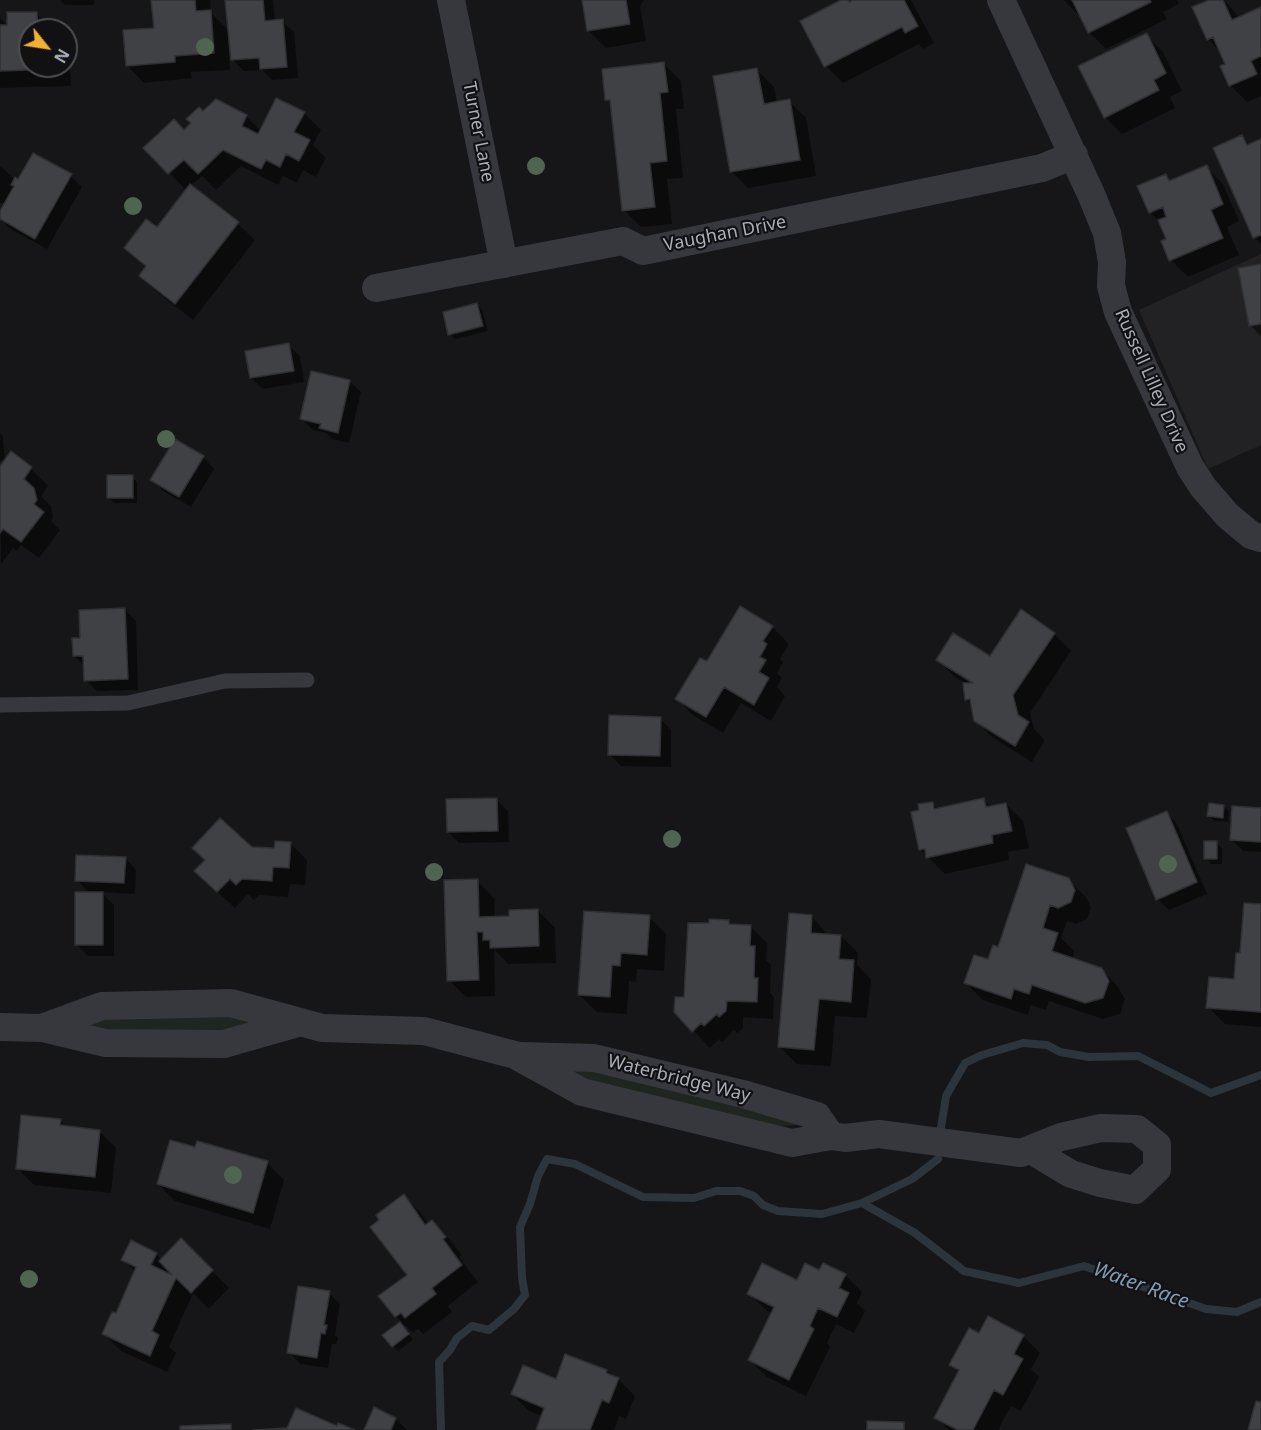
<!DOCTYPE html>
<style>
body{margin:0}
#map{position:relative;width:1261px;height:1430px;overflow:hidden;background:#161618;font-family:"Noto Sans",sans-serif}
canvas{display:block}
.north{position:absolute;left:18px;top:18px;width:60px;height:60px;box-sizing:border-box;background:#111113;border:2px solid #4d4f55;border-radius:50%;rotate:120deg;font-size:16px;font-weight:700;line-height:24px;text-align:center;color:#a8adb8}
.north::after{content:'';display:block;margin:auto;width:21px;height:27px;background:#f2b134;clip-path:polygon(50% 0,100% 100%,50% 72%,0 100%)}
</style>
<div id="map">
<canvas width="1261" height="1430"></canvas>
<div class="north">N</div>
</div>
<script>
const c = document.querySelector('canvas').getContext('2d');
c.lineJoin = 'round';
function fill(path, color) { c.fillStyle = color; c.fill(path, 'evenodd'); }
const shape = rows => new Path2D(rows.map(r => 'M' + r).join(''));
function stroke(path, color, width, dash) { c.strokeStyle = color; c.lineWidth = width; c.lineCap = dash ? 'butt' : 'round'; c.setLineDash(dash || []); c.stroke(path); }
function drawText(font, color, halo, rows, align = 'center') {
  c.font = font + ' "Noto Sans",sans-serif'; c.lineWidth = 4.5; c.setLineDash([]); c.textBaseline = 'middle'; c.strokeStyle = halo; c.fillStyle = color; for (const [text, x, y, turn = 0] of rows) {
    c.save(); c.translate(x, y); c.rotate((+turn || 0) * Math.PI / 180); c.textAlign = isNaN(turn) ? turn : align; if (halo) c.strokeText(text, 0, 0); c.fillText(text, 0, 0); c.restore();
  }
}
fill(shape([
 [1261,254,1261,445,1208,469,1139,310]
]), '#222225');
fill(shape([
 [101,1006,300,1022,223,1044,41,1027],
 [513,1055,592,1058,811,1124,735,1129]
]), '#1e261f');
fill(shape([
 [60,0,94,0,94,5,65,5],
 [153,0,210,0,211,13,230,32,227,0,273,0,275,21,282,21,294,32,298,78,272,80,262,70,244,71,233,60,231,37,228,38,230,70,191,72,192,78,144,83,127,65,155,29],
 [583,0,644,0,640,6,646,41,606,48,589,31],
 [844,0,848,0,851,3,856,0,911,0,934,43,923,49,919,44,843,83,826,66],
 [1064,0,1177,0,1179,4,1163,12,1167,19,1106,49,1089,32,1082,19],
 [1213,0,1224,0,1240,18,1261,9,1261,96,1247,102,1230,85,1227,65,1222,53,1208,39],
 [36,13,53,30,30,30,30,66,66,66,66,51,70,54,71,86,0,88,0,18,9,27],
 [1146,35,1163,52,1182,91,1170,97,1175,108,1122,134,1105,117],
 [664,64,681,81,684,109,676,109,683,178,667,179,672,224,641,227,624,210,612,105,607,100],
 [757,70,774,87,777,103,789,101,806,118,816,176,748,188,731,171],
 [216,101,246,116,261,131,304,113,321,130,313,145,326,158,316,177,303,170,297,183,283,176,278,185,241,166,216,190,202,176,190,186,238,224,255,240,193,320,157,292,141,276,147,268,126,248,157,229,187,191,145,148,184,132],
 [1242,137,1250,145,1261,140,1261,244,1254,237],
 [0,166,13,178,13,183,71,176,82,187,47,249,9,228,0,218,0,214,6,203,0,203],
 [1206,167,1223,184,1239,221,1227,227,1239,255,1188,277,1171,260,1168,240,1160,222,1150,212,1165,176,1171,182],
 [1261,265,1261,336,1250,325],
 [477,304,482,310,488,331,455,339,449,334],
 [288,345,300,356,304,382,263,389,251,378],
 [349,381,361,392,349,443,332,439,326,433,313,430,302,419],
 [0,433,3,436,5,460,0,461],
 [11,453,31,469,48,486,41,496,51,506,53,518,51,521,60,530,39,558,21,545,17,551,13,548,1,564,0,468],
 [203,457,214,469,191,507,163,491,152,479],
 [132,477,137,482,137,503,114,503,108,497],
 [125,610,136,621,138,690,97,691,86,680,85,666,74,656,82,639],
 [1021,611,1054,634,1071,651,1030,713,1034,729,1045,740,1032,762,993,738,975,720,972,705,966,699,965,683,955,677,938,660,990,658],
 [772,627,789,644,780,659,783,662,777,673,782,678,777,687,785,696,771,721,741,703,723,733,694,716,677,699,707,663],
 [660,718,671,730,671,767,621,766,609,754],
 [983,799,992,808,1006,804,1023,821,1029,848,1008,852,1009,860,945,874,920,849,921,811,932,803,938,809],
 [497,800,508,811,509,842,459,843,448,832],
 [1223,806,1229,811,1228,822,1214,821,1209,816],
 [1261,809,1261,852,1243,851,1231,839],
 [1166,812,1177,824,1207,894,1169,910,1157,899],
 [1216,842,1222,848,1222,864,1211,864,1206,858],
 [290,843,307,860,305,885,290,884,288,897,259,895,254,900,248,894,235,908,213,888,206,860,251,848,276,850],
 [125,858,136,870,135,894,101,892,114,905,114,956,88,956,77,945,90,894,77,880],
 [1068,880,1086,897,1091,908,1087,919,1076,924,1067,921,1061,938,1074,951,1072,959,1101,969,1118,987,1125,999,1120,1014,1103,1019,1049,1001,1046,1010,1031,1005,1028,1015,983,1000,966,983],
 [477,881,494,898,495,918,511,917,538,911,555,928,556,963,508,964,494,949,495,996,466,997,449,980],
 [1261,906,1261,1027,1225,1024,1208,1007,1235,981,1241,955],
 [649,917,666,934,664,971,637,969,636,982,629,981,627,1014,597,1012,579,995],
 [812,917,828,935,841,936,858,953,857,965,871,979,867,1018,835,1016,831,1066,797,1064,780,1047],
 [729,921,733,926,750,926,767,943,766,960,771,965,770,993,774,997,773,1019,743,1017,743,1028,737,1033,734,1030,722,1042,719,1039,710,1048,676,1012,685,999,711,925],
 [61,1121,67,1128,99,1131,116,1148,111,1193,34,1185,17,1168],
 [196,1149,267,1163,284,1180,270,1229,175,1201,158,1184],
 [404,1196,421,1213,428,1225,432,1222,449,1239,462,1255,459,1257,478,1282,448,1306,452,1312,423,1334,418,1329,413,1333,405,1325,403,1327,413,1340,398,1351,384,1335,402,1322,396,1316,409,1275],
 [181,1240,229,1288,209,1309,193,1293,169,1347,176,1353,167,1372,121,1351,104,1334,117,1315,136,1272,123,1260,156,1254,162,1260],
 [820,1272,845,1275,862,1292,857,1303,865,1311,854,1333,836,1324,827,1343,830,1347,806,1396,767,1377,750,1360,772,1314,766,1310,749,1293,797,1282],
 [329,1293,340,1304,335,1335,338,1338,336,1344,332,1344,328,1368,300,1364,289,1352],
 [980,1335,1023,1336,1040,1353,1031,1369,1039,1377,1021,1411,1011,1406,998,1430,949,1430,936,1417,960,1373,951,1365],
 [606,1371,618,1379,635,1396,626,1419,619,1416,614,1430,538,1430,543,1416,529,1411,512,1394,556,1381],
 [396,1419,407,1430,365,1430]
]), '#0007');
stroke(shape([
 [941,1128,946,1096,965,1063,982,1055,1023,1043,1047,1045,1060,1052,1089,1057,1138,1056,1211,1093,1261,1075],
 [862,1203,915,1233,964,1271,1019,1283,1084,1266,1206,1309,1237,1312,1261,1302],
 [441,1430,439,1362,450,1350,457,1338,472,1326,489,1330,514,1309,525,1295,522,1278,520,1227,530,1204,538,1176,547,1159,575,1164,643,1197,694,1198,716,1191,740,1191,754,1196,763,1205,778,1211,822,1214,862,1203,912,1179,938,1159]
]), '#2c353c', 8);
const building = shape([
 [151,0,195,0,196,11,211,10,214,53,175,56,175,62,126,66,123,30,154,28,151,0],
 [225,0,263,0,265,21,283,19,287,67,260,69,259,58,231,60,225,0],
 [582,0,626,0,630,24,587,31,582,0],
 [841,0,848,0,849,2,853,0,904,0,918,26,905,33,902,27,824,67,800,21,841,0],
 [1072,0,1150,0,1151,2,1088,33,1072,0],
 [1209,0,1223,0,1232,20,1261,7,1261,56,1251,61,1257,74,1229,86,1220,66,1225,64,1213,37,1207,40,1192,7,1209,0],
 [7,12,37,12,38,30,30,30,30,66,55,66,55,69,0,71,0,25,7,25,7,12],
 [1147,33,1166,73,1154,80,1159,90,1104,118,1078,66,1147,33],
 [664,62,668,92,660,93,667,161,650,163,655,207,622,211,610,100,605,100,602,69,664,62],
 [757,68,764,104,790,99,800,160,730,172,713,76,757,68],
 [276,98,305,112,294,132,310,140,299,161,286,154,280,167,266,160,261,169,223,150,198,174,184,160,168,174,143,148,174,119,184,130,191,123,186,119,199,107,203,111,216,99,247,115,242,126,258,134,276,98],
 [1242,135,1247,145,1261,139,1261,235,1253,238,1213,148,1242,135],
 [33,153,72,174,35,239,0,219,0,211,14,186,11,185,15,177,18,179,33,153],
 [1207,165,1223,204,1211,210,1223,238,1169,261,1161,241,1166,239,1158,220,1166,217,1163,207,1149,213,1137,186,1166,174,1169,181,1207,165],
 [190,184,239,222,175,304,139,276,146,266,124,248,146,219,157,227,190,184],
 [1261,264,1261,324,1249,326,1238,268,1261,264],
 [477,303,483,326,448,335,443,312,477,303],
 [289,343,294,371,250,378,245,351,289,343],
 [311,371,350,380,338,433,319,428,321,424,300,419,311,371],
 [175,439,204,456,179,497,150,480,175,439],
 [11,451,32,467,24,479,34,488,37,500,34,504,44,512,21,542,3,529,0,533,0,466,11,451],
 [107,475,133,475,133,498,107,498,107,475],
 [740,606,773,626,763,641,767,644,760,657,766,660,759,672,769,678,754,705,724,687,706,717,675,699,700,658,707,661,740,606],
 [125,608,128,679,84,681,83,656,73,656,72,638,80,638,79,610,125,608],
 [1021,609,1055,633,1013,695,1018,715,1029,722,1015,746,974,721,970,699,965,700,963,683,973,683,936,660,953,633,990,656,1021,609],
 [609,715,661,717,660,756,608,755,609,715],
 [497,798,498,831,447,832,446,799,497,798],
 [984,798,986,807,1006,803,1012,831,992,835,993,843,926,858,925,849,919,850,911,812,919,810,918,804,933,802,934,809,984,798],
 [1209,803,1224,805,1223,818,1207,816,1209,803],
 [1232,806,1261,808,1261,842,1230,840,1232,806],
 [1167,811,1197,882,1156,900,1126,828,1167,811],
 [220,818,252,847,274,848,275,841,291,842,289,868,273,867,272,881,242,879,236,885,230,879,217,892,194,871,205,860,192,848,220,818],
 [1204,841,1217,841,1217,859,1204,859,1204,841],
 [76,855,126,857,124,883,75,881,76,855],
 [1026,864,1069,878,1075,890,1071,902,1058,908,1050,905,1043,928,1058,933,1052,951,1102,968,1109,981,1103,998,1085,1003,1032,985,1029,994,1014,989,1011,999,964,983,974,955,988,959,993,945,998,947,1026,864],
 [478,879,479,917,509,916,509,910,538,909,539,946,490,948,490,940,483,940,483,932,477,932,479,980,447,981,444,880,478,879],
 [75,892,103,892,103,945,75,945,75,892],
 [1244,903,1261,904,1261,1012,1206,1008,1209,977,1234,979,1236,953,1240,953,1244,903],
 [584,911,650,915,647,955,621,953,620,966,612,965,610,997,578,995,584,911],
 [789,913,812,915,811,933,841,935,839,959,854,960,851,1002,819,999,814,1050,778,1047,789,913],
 [709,919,729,920,729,924,751,925,750,946,755,946,754,978,758,978,757,1002,727,1001,726,1011,719,1017,717,1014,704,1026,701,1023,692,1032,674,1012,675,997,684,997,688,923,709,923,709,919],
 [21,1115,61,1119,60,1125,100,1130,95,1177,16,1169,21,1115],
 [170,1140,195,1147,197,1141,268,1161,253,1213,157,1184,170,1140],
 [404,1194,425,1225,432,1220,446,1237,443,1239,462,1265,432,1288,436,1294,405,1318,401,1313,395,1317,378,1296,407,1275,370,1227,379,1220,376,1215,404,1194],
 [181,1238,213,1270,191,1293,176,1278,152,1331,159,1335,150,1356,102,1334,112,1312,116,1313,136,1267,121,1260,131,1240,157,1253,151,1265,172,1275,159,1261,181,1238],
 [762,1263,797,1280,805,1263,819,1270,823,1263,846,1274,839,1288,849,1293,837,1317,818,1308,810,1326,814,1329,789,1380,748,1360,774,1307,747,1294,762,1263],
 [298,1286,330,1291,324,1325,327,1325,325,1334,321,1333,317,1358,287,1353,298,1286],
 [988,1316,1024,1335,1014,1354,1023,1359,1003,1395,994,1390,973,1430,958,1430,934,1418,959,1370,949,1365,969,1328,979,1333,988,1316],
 [400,1322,409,1334,392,1347,382,1335,400,1322],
 [565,1354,607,1370,606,1373,619,1378,609,1403,602,1400,590,1430,536,1430,544,1408,511,1394,523,1365,556,1379,565,1354],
 [1256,1401,1260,1402,1261,1401,1261,1430,1248,1430,1256,1401],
 [374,1407,396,1418,391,1430,364,1430,374,1407],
 [296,1408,337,1426,338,1423,355,1430,253,1430,287,1428,296,1408],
 [867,1421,904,1422,904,1430,867,1430,867,1421],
 [231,1424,231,1430,180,1430,180,1426,231,1424]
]);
fill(building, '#404145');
stroke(building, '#303034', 1.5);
stroke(shape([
 [0,705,128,703,225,681,307,680]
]), '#37383d', 15);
stroke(shape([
 [451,0,504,264],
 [1001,0,1091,194,1107,233,1112,262,1111,286,1118,312,1190,467,1203,487,1227,515,1251,535,1261,538],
 [376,288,623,241,643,251,1042,168,1074,155],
 [0,1027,42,1028,105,1043,224,1044,301,1022],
 [42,1028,102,1006,231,1003,322,1028,424,1031,515,1055,582,1092,792,1143,831,1136,845,1138,879,1134,1021,1153,1061,1137,1101,1128,1137,1129,1157,1145,1157,1169,1135,1190,1100,1183,1071,1174,1031,1150],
 [520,1056,594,1058,743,1094,817,1116,831,1136]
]), '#37383d', 28);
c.fillStyle = '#506452';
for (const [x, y] of [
 [205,47],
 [536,166],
 [133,206],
 [166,439],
 [672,839],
 [1168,864],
 [434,872],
 [233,1175],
 [29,1279]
]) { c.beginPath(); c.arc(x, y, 9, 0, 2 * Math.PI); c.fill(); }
drawText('18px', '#a8adb8', '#111113', [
 ["Turner Lane",478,132,79],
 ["Vaughan Drive",725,234,-11],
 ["Russell Lilley Drive",1151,381,66],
 ["Waterbridge Way",679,1079,14]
]);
drawText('italic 20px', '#7f9bb3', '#111113', [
 ["Water Race",1141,1286,20]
]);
</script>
